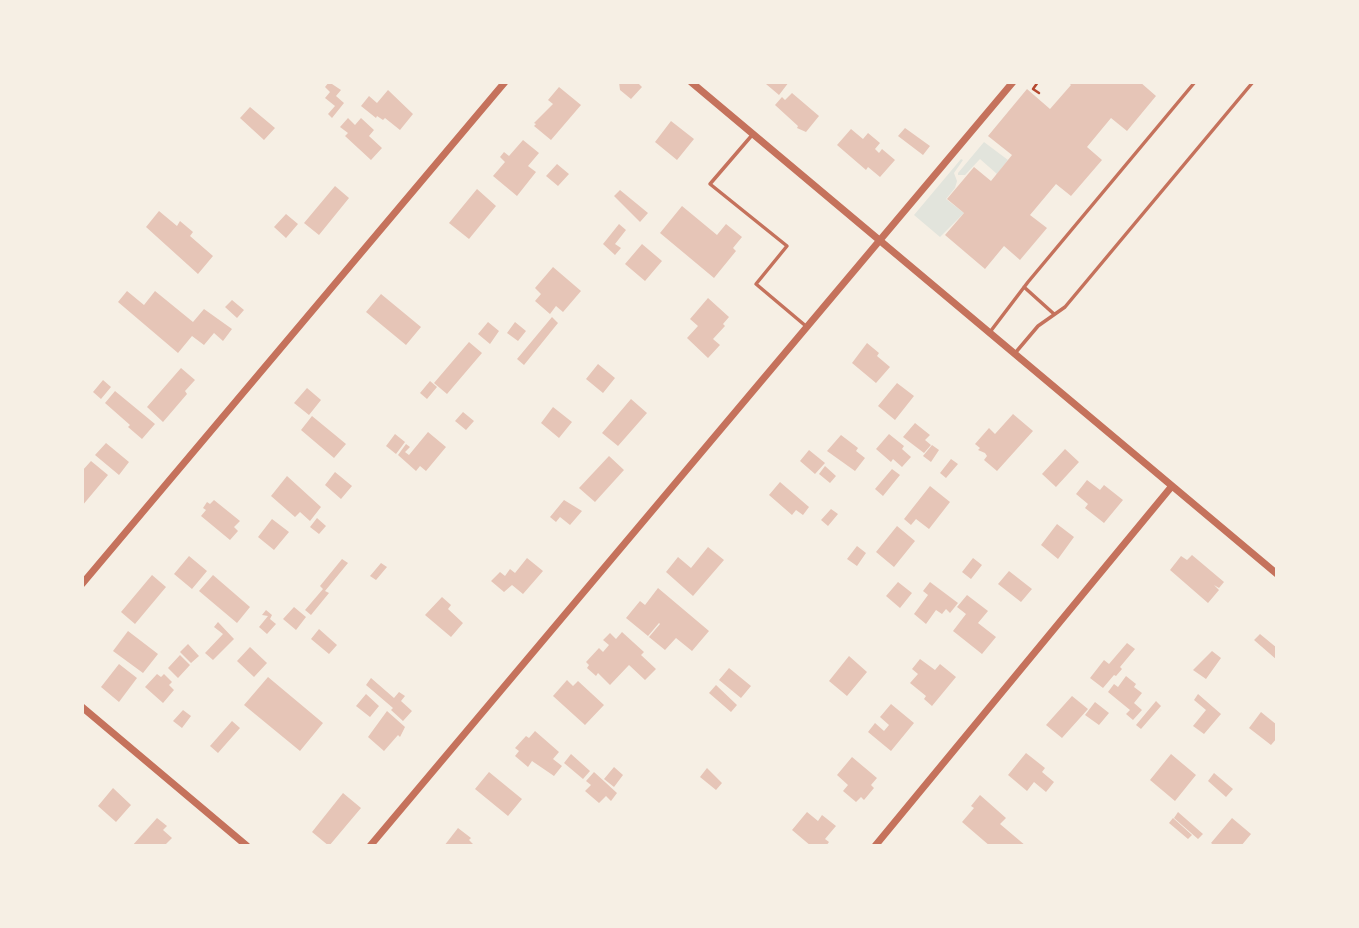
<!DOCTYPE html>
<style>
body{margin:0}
#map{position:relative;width:1359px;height:928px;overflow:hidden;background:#f6efe4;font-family:Poppins,sans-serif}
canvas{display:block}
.frame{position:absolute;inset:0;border:84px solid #f6efe4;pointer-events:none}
</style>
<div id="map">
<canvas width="1359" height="928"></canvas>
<div class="frame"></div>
</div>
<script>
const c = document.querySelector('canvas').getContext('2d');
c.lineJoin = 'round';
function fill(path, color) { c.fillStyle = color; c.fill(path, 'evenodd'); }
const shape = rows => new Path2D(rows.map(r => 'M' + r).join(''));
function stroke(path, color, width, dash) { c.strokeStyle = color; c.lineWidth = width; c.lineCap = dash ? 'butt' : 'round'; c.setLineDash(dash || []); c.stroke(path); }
fill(shape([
 [984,142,1008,160,997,174,980,159,965,175,958,175,958,173],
 [961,159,963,160,954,173,957,181,955,188,946,199,964,213,940,237,914,215]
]), '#e2e4dc');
fill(shape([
 [329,82,341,90,336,96,344,103,332,118,328,114,335,106,325,98,330,92,325,87],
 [619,82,637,82,642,87,631,99,620,90],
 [767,82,789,82,779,95,766,84],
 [1068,82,1140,82,1156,96,1127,131,1111,118,1087,147,1102,160,1071,196,1056,184,1030,215,1047,228,1020,260,1004,246,985,269,945,235,964,213,947,199,974,167,991,181,1012,155,988,136,1027,89,1050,109,1071,85],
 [559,87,581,105,551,140,534,126,536,124,534,123,553,104,548,100],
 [388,90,413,114,400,130,385,118,383,120,377,116,376,118,361,106,369,96,377,103],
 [792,93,819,116,806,132,797,128,798,126,775,105,782,97,785,100],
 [250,107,275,128,264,140,240,118],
 [348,118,355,125,361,118,374,130,369,136,382,148,371,160,345,136,348,133,340,127],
 [671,121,694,139,677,160,655,142],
 [905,128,930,146,923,155,898,136],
 [851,129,863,139,868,133,880,143,875,149,879,153,882,149,895,160,880,177,868,167,866,170,837,145],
 [523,140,539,153,528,166,536,172,517,196,493,176,505,162,500,157,504,152,509,156],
 [557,164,569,174,558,186,546,176],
 [335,186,349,198,319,235,304,223],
 [477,189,496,206,469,239,449,223],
 [620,190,648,213,640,222,614,196],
 [682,206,717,235,726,224,742,237,733,248,736,251,714,278,660,233],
 [159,211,177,226,180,221,193,232,190,236,213,256,198,274,146,227],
 [286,214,298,224,286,238,274,227],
 [619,224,626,230,615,244,621,248,615,255,603,244],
 [642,244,662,261,645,281,625,264],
 [553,267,581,291,563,312,556,306,550,314,535,301,541,294,535,288],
 [127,291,144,305,155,291,193,322,204,309,232,329,223,341,214,333,204,345,192,336,178,353,118,302],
 [381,294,421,327,406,345,366,312],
 [708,298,729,317,723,324,725,326,713,339,720,345,708,358,687,338,698,326,690,319],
 [232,300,244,310,237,318,225,307],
 [552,317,558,323,524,365,517,359],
 [488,322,499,331,490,344,478,334],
 [515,322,526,331,518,341,507,333],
 [469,342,482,353,447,394,434,383],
 [867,343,879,353,877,356,890,367,876,383,852,363],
 [598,364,615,378,603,393,586,379],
 [181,368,195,380,185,391,187,394,163,422,147,407],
 [103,380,111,387,101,399,93,392],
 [430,381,437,387,427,399,420,393],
 [897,383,914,396,895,420,878,406],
 [307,388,321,400,309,415,294,403],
 [115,391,155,424,142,439,128,427,130,425,105,403],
 [631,399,647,413,618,446,602,433],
 [553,407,572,422,559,438,541,423],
 [463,412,474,421,466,430,455,421],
 [1013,414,1033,431,997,471,984,460,987,456,985,453,978,450,980,448,975,444,989,428,995,434],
 [312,416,346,444,334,458,301,430],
 [915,423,930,435,925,440,931,445,924,453,903,437],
 [428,432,446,447,426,471,420,466,416,471,398,455,406,444,410,447,405,452,409,455],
 [395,434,405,442,396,454,386,446],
 [889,434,904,446,902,449,911,457,902,467,893,459,891,462,876,449],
 [841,435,858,448,856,451,865,458,855,471,827,451],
 [106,443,129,462,119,475,95,455],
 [932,445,939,450,931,462,923,456],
 [1065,449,1079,462,1056,487,1042,474],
 [809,450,825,463,815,474,800,461],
 [609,456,624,470,595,502,579,488],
 [951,459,958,464,946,478,940,473],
 [91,461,108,475,82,506,82,471],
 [825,466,836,476,830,483,819,474],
 [892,469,900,475,883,496,875,489],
 [335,472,352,486,341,499,325,485],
 [287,476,321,507,310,521,300,512,295,517,271,496],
 [1087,480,1100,490,1104,485,1123,500,1104,523,1085,508,1088,504,1076,494],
 [780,482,809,507,803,515,796,510,792,515,769,495],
 [930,486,950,502,929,529,916,519,911,525,904,519],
 [214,500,240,521,234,527,238,531,230,540,201,516,206,510,203,508,207,502,210,504],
 [564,500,582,511,570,525,560,517,556,522,550,517],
 [831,509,838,514,828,526,821,520],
 [317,518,326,526,319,534,310,527],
 [272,519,289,532,274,550,258,537],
 [1057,524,1074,537,1058,559,1041,545],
 [897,526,915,541,894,567,876,552],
 [857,546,866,553,857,566,847,559],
 [708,547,724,560,693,596,666,572,678,557,691,568],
 [1192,555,1224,582,1219,588,1214,585,1219,590,1208,603,1170,570,1181,556,1187,560],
 [189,556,207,571,192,589,174,574],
 [527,558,543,571,523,594,512,585,504,592,491,581,500,572,505,576,510,569,515,573],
 [973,558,982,565,971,579,962,572],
 [342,559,348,563,325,591,329,593,311,615,305,610,323,589,320,586],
 [381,563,387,567,376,580,370,576],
 [1009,571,1032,589,1021,602,998,584],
 [152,575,166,587,135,624,121,612],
 [213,575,250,607,237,623,199,591],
 [898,582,912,593,900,608,886,596],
 [930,582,958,603,950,613,946,609,942,614,936,610,926,624,914,614,928,595,923,591],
 [658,588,709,631,692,651,676,638,665,650,649,637,660,624,659,623,648,636,626,618,640,601,645,605],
 [967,595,988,611,978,623,996,637,982,654,953,631,966,614,957,607],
 [442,597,451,605,448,609,463,623,451,637,425,615],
 [294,607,306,617,296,630,283,619],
 [266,610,272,615,270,619,276,624,267,634,259,627,268,616,262,615],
 [218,622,234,639,213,660,205,653,223,634,214,627],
 [319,629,337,645,329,654,311,639],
 [128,631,158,654,143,673,113,651],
 [622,632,644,652,641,655,656,669,645,680,629,665,610,685,598,673,596,676,587,668,589,665,586,662,599,648,603,652,609,645,603,640,610,633,616,639],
 [1260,634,1277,648,1277,660,1254,640],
 [1127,643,1135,649,1120,667,1122,669,1116,676,1114,675,1103,688,1090,678,1104,660,1109,664],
 [188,644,199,656,191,663,180,652],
 [250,647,267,663,254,677,237,661],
 [1212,651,1221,658,1206,679,1193,670],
 [180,655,190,665,178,678,168,668],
 [849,656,867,672,847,696,829,681],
 [920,659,935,670,940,664,956,677,932,706,924,699,926,696,910,683,918,674,912,669],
 [119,664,137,678,119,702,101,687],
 [729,668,751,686,741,698,719,680],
 [157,674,161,677,164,674,172,682,169,685,174,690,163,703,145,687],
 [1126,676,1136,684,1134,687,1142,693,1134,703,1142,710,1133,720,1126,714,1130,710,1108,692,1114,684,1118,687],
 [268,677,323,723,300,751,244,705],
 [371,678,394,698,399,692,405,696,401,701,412,711,403,721,391,710,393,708,366,685],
 [567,680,573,686,578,681,604,705,585,725,553,696],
 [716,685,737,705,731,712,709,693],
 [366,694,379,706,370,717,356,706],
 [1198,694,1221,714,1204,734,1193,726,1206,710,1194,700],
 [1072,696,1088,709,1062,738,1046,725],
 [1156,701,1161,706,1141,729,1136,725],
 [1095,702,1109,713,1099,725,1085,715],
 [891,704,914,723,891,751,868,732,875,723,884,731,889,725,880,717],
 [183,710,191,716,182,728,173,721],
 [387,711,405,727,400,737,398,735,384,751,368,737],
 [1261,712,1277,725,1277,738,1271,745,1249,728],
 [232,721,240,728,218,753,210,746],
 [535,731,559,752,553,759,562,766,554,776,532,761,528,767,515,756,519,751,515,748,526,736,529,738],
 [1026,753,1045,768,1042,772,1054,782,1046,792,1034,782,1027,791,1008,775],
 [571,754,590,771,583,779,564,763],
 [1171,754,1196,775,1175,801,1150,780],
 [852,757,877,778,871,785,874,788,864,800,861,797,856,802,843,791,848,785,837,775],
 [614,767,623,775,614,787,604,779],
 [707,768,722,783,716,790,700,777],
 [489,772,522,799,508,816,475,789],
 [594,772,617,793,611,801,606,796,599,803,585,791,591,785,586,781],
 [1214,773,1233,789,1226,797,1208,781],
 [113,788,131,805,116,822,98,806],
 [343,793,361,808,329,846,312,832],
 [980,795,1006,818,1000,824,1026,846,990,846,962,822,974,808,971,806],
 [807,812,818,821,822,815,836,826,825,839,829,842,826,846,811,846,792,830],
 [1178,812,1203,834,1198,839,1174,818],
 [157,818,167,826,163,830,172,838,164,846,132,846],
 [1173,818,1192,835,1188,839,1169,823],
 [1232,818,1251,834,1241,846,1215,846,1211,843],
 [458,828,471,838,469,840,475,846,444,846]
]), '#e6c5b7');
stroke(shape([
 [1038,82,1033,89,1039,93]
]), '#b5482f', 2.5);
stroke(shape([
 [753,134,710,184,787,246,756,284,807,327],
 [1024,287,1054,314],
 [990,332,1028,282,1195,82],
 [1016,352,1038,326,1065,307,1253,82]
]), '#c5725c', 3.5);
stroke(shape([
 [691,82,1277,574],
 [82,584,505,82],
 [82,707,247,846],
 [370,846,1013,82],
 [875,846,1172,486]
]), '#c5725c', 7);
</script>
